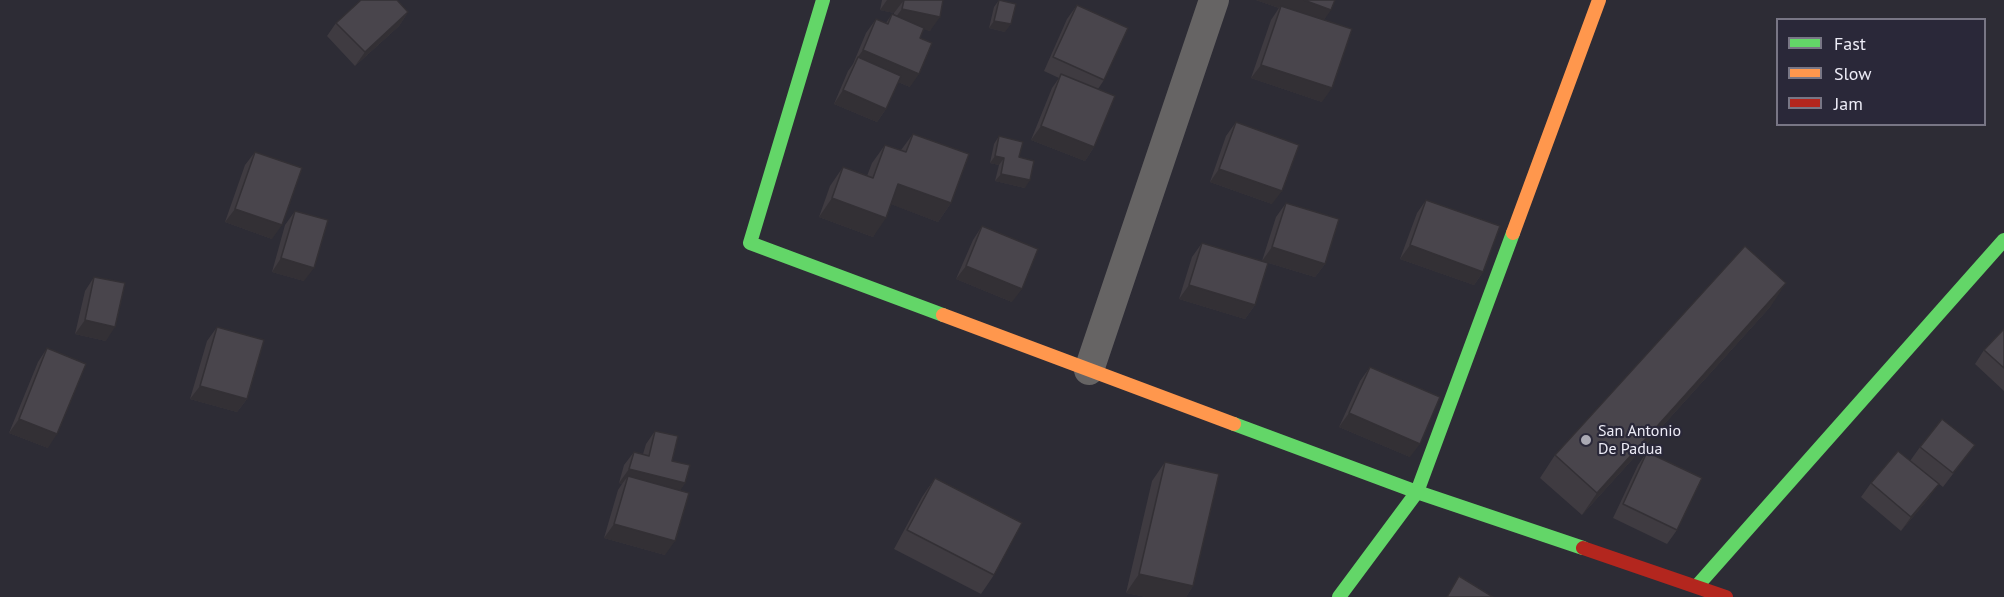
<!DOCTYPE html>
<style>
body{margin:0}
#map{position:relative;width:2004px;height:597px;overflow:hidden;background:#2d2c35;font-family:"PT Sans",sans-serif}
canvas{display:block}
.legend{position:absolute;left:1776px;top:18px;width:210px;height:108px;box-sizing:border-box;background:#2a2839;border:2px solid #787685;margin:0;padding:8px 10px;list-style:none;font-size:18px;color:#edecf7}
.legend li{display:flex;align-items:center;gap:12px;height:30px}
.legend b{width:30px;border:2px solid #787685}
</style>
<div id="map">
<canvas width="2004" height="597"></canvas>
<ul class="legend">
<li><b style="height:8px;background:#63d668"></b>Fast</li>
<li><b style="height:8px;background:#ff974d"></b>Slow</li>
<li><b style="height:8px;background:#b3261e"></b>Jam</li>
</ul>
</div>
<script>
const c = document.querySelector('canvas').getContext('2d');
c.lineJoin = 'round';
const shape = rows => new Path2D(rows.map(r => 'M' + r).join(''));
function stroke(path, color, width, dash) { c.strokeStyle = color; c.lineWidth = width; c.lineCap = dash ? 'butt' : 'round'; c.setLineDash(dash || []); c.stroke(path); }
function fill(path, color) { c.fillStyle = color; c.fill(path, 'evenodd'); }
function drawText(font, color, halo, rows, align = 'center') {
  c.font = font + ' "PT Sans",sans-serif'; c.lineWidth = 4.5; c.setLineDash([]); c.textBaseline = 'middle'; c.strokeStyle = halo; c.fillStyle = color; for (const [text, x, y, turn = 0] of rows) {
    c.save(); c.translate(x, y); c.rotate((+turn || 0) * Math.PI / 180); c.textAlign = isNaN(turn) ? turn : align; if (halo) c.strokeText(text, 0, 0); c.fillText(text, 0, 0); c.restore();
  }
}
stroke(shape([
 [1089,370,1214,0]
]), '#666464', 30);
stroke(shape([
 [823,0,750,243,943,315],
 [1234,424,1417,492,1583,548],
 [1697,586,2004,240],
 [1339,597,1417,492,1513,233]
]), '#63d668', 14);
stroke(shape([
 [1513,233,1599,0],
 [943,315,1234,424]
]), '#ff974d', 14);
stroke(shape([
 [1583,548,1726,597]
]), '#b3261e', 14);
fill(shape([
 [882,0,943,0,930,31,924,29,920,38,910,87,898,82,886,109,877,122,834,104,848,71,853,64,866,33,876,19,886,23,892,14,894,15,894,13,880,10],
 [999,0,1005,32,989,28,994,7],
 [1256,0,1335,0,1324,20,1322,102,1251,78,1271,20,1279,8],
 [1077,5,1104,80,1098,89,1094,147,1085,161,1031,140,1052,88,1059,78,1044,71,1067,19],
 [408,12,399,26,355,66,327,36,336,23],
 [1236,122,1272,204,1210,182,1226,136],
 [913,134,951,203,938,222,891,204,873,237,819,217,830,186,843,167,867,176,872,163,885,145,901,150],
 [999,136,1019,157,1025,188,995,181,999,165,990,163,994,144],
 [255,152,272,239,225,222,245,165],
 [1426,200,1483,272,1474,285,1400,259,1417,213],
 [1286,203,1325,264,1315,277,1262,261,1276,217],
 [295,211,304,281,272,272,285,225],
 [982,226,1012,302,956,279,973,240],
 [1202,243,1255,305,1245,319,1179,299,1192,257],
 [94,277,106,341,75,334,85,291],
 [1771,306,1582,515,1540,478,1555,455],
 [217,327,247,399,237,412,190,399,207,341],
 [2004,329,2004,391,1975,364,1984,350],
 [47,348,48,448,9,433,38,362],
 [1370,367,1410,457,1339,427,1360,381],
 [655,431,685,483,680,490,665,555,604,538,618,490,622,484,619,483,624,465,634,452,643,454,646,444],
 [1975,445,1943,487,1920,469,1929,498,1901,531,1861,497,1871,483,1910,461,1920,447],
 [1647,452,1677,530,1667,544,1613,518,1638,465],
 [1165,462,1193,586,1186,597,1146,597,1126,593,1152,481],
 [935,478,994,575,981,594,894,549,922,497]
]), '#3f3b41');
fill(shape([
 [887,0,904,0,894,13,880,10],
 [1256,0,1304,0,1331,10,1322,23,1281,6,1279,8],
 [902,9,940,17,930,31,892,22],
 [408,12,399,26,355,66,365,52],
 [994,21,1011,24,1005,32,989,28],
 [863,50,919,74,910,87,855,64,858,57,853,64],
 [1261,65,1332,88,1322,102,1251,78],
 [843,90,886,109,877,122,834,104],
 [1041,126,1094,147,1085,161,1031,140],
 [995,156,1004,158,999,165,990,163],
 [1219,169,1282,191,1272,204,1210,182],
 [1001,174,1030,180,1025,188,995,181],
 [898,184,951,203,938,222,885,202],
 [832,198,886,218,873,237,819,217],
 [235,209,282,225,272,239,225,222],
 [1410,245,1483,272,1474,285,1400,259],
 [1272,247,1325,264,1315,277,1262,261],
 [281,258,314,268,304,281,272,272],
 [966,266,1022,289,1012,302,956,279],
 [1786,283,1771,306,1582,515,1597,493],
 [1189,285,1255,305,1245,319,1179,299],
 [85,320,115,327,106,341,75,334],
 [200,386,247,399,237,412,190,399],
 [1349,413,1420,444,1410,457,1339,427],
 [19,419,57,434,48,448,9,433],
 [629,469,685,483,676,497,628,476,622,484,619,483],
 [1939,484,1929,498,1901,531,1911,517],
 [614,524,675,541,665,555,604,538],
 [1139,574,1193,586,1186,597,1146,597,1126,593]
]), '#333035');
const building = shape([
 [361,0,397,0,408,12,365,52,336,23,361,0],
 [904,0,943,0,940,17,902,9,904,0],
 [999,0,1016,4,1011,24,994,21,999,0],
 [1304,0,1335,0,1331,10,1304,0],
 [1077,5,1128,28,1104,80,1053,57,1077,5],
 [1281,6,1352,29,1332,88,1261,65,1281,6],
 [892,14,924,28,920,38,932,43,919,74,863,50,876,19,888,24,892,14],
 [858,57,901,76,886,109,843,90,858,57],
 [1061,74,1115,96,1094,147,1041,126,1061,74],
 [1236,122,1299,145,1282,191,1219,169,1236,122],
 [913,134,969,154,951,203,898,184,886,218,832,198,843,167,873,178,885,145,906,152,913,134],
 [999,136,1023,142,1019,157,1034,161,1030,180,1001,174,1004,158,995,156,999,136],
 [255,152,302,168,282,225,235,209,255,152],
 [1426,200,1500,226,1483,272,1410,245,1426,200],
 [1286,203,1339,219,1325,264,1272,247,1286,203],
 [295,211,328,220,314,268,281,258,295,211],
 [982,226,1038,249,1022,289,966,266,982,226],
 [1202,243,1268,263,1255,305,1189,285,1202,243],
 [1745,246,1786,283,1597,493,1555,455,1745,246],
 [94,277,125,283,115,327,85,320,94,277],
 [217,327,264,340,247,399,200,386,217,327],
 [2004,329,2004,368,1984,350,2004,329],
 [47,348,86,364,57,434,19,419,47,348],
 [1370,367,1440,397,1420,444,1349,413,1370,367],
 [1942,419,1975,445,1953,473,1920,447,1942,419],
 [655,431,678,436,672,461,690,465,685,483,629,469,634,452,649,456,655,431],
 [1898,451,1939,484,1911,517,1871,483,1898,451],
 [1647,452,1702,478,1677,530,1623,504,1647,452],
 [1165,462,1219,474,1193,586,1139,574,1165,462],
 [628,476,689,493,675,541,614,524,628,476],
 [935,478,1022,523,994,575,907,530,935,478],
 [1459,576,1493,597,1447,597,1459,576]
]);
fill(building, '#49454c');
stroke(building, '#333035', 1.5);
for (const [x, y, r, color] of [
 [1586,440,6,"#aaa9b3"]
]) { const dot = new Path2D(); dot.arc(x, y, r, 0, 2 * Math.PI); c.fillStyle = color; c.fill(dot); stroke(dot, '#2a2839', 2); }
drawText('16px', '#edecf7', '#2a2839', [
 ["San Antonio",1598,431],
 ["De Padua",1598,449]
], 'left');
</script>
